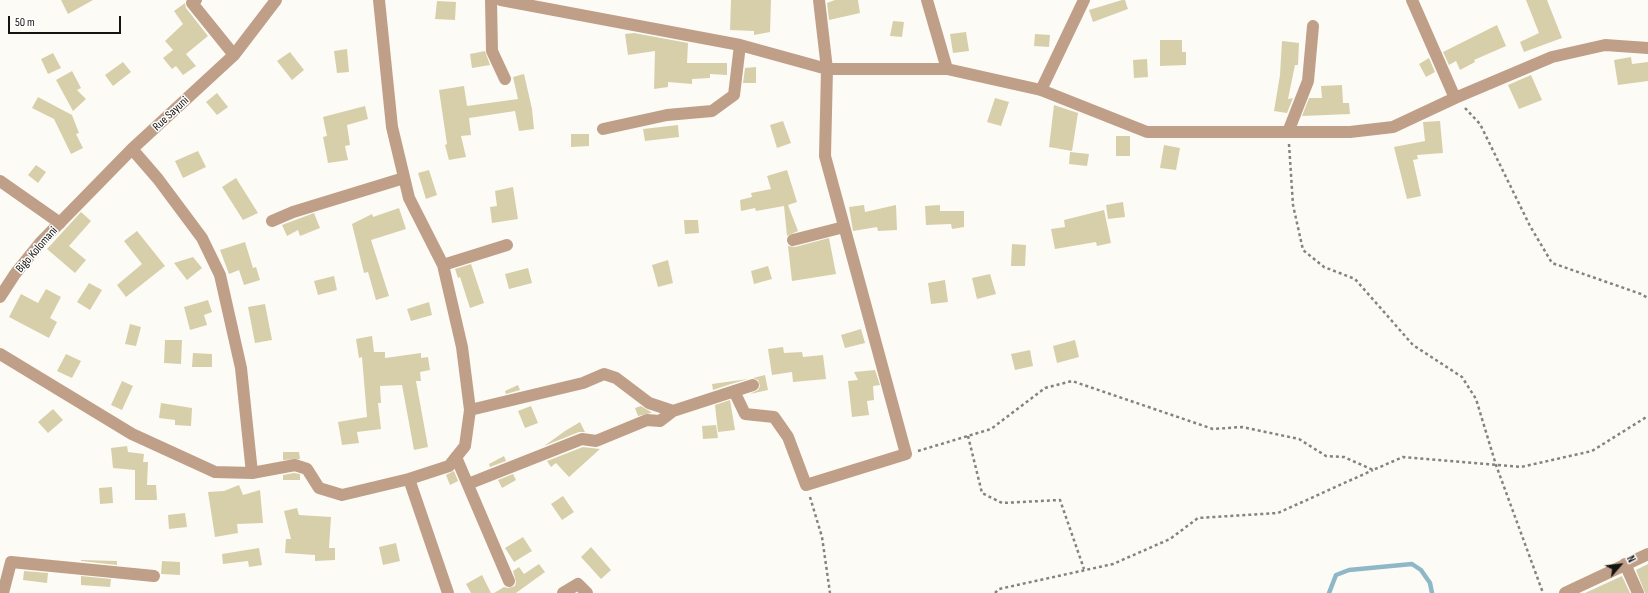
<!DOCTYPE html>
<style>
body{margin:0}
#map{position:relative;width:1648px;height:593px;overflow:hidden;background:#fdfbf5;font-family:"Sofia Sans Condensed",sans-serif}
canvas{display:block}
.north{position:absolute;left:1600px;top:545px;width:40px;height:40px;-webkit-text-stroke:3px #fff;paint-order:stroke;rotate:62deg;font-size:11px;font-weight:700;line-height:16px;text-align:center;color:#141412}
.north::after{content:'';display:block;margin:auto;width:14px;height:18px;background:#141412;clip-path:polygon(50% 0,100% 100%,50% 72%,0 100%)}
.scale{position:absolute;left:8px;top:16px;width:113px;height:18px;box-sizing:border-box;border:2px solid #141412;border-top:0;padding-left:5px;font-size:12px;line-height:14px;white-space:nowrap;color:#141412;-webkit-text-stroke:3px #fff;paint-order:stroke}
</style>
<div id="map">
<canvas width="1648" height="593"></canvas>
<div class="north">N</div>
<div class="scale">50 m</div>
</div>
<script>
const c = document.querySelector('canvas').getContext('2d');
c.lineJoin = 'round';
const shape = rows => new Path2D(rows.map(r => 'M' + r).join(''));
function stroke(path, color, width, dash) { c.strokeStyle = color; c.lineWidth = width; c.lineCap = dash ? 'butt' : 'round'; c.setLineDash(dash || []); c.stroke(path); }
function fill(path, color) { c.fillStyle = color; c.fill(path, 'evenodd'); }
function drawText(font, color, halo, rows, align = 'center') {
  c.font = font + ' "Sofia Sans Condensed",sans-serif'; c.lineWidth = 3; c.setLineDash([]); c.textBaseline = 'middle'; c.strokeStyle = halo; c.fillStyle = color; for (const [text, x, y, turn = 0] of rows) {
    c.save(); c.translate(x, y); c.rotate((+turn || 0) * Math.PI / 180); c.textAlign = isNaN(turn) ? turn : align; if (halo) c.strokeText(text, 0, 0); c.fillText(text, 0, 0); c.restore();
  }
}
stroke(shape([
 [1329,593,1336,575,1349,570,1412,564,1421,570,1430,583,1432,593]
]), '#8eb8c8', 4.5);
fill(shape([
 [61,0,93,0,68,14],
 [731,0,771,0,770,32,754,35,754,31,730,30],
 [835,0,858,0,860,13,829,20,827,3],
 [1122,0,1125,0,1128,9,1093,22,1089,10],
 [1526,0,1547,0,1562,38,1524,52,1520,42,1539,33],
 [437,1,456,2,455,20,435,19],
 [185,3,186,8,208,36,186,54,196,66,183,75,176,66,172,69,163,58,173,50,165,41,183,24,174,11],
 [893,21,904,22,902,37,890,36],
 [1497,25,1506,46,1474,60,1475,62,1460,70,1456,61,1449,65,1443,52],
 [966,32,969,51,953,53,950,34],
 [634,33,688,43,687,63,727,63,727,75,710,74,710,78,692,79,692,84,668,82,668,87,654,89,655,51,628,55,625,34],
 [1035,34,1050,35,1049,47,1034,46],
 [1160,40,1182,40,1182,52,1186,52,1186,65,1160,66],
 [1282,41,1299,43,1298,65,1295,65,1288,99,1293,98,1287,113,1274,111,1280,75],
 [347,49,349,72,337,73,334,51],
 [485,51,490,65,472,68,470,54],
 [290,52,304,70,292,80,277,61],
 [53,53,61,68,48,74,41,59],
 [1631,57,1632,64,1648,62,1648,81,1618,85,1614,60],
 [1429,58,1435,72,1426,77,1419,64],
 [1147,59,1148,77,1134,78,1133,60],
 [123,62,131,72,113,86,105,75],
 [756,67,756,83,743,83,745,68],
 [72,71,81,88,77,90,86,99,73,111,56,80],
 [524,74,532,109,534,129,519,131,515,111,469,118,471,135,461,136,466,157,449,160,445,145,447,144,439,90,464,86,467,106,518,99,513,77],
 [1531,75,1542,100,1519,109,1508,85],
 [1342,85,1343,103,1349,103,1350,114,1302,116,1309,98,1322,98,1321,86],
 [217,93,228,107,217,115,206,102],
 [38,97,72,115,79,133,76,134,83,148,71,154,54,119,32,108],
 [995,98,1009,102,1001,126,987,122],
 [1054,105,1078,113,1072,151,1049,147],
 [365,106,368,119,347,125,350,145,345,146,348,160,328,163,323,137,327,136,323,117],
 [783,121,791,143,777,148,770,125],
 [1440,121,1443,153,1417,155,1418,159,1413,160,1421,196,1407,199,1394,147,1425,141,1423,122],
 [678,125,679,137,645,141,643,129],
 [571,134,589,134,589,146,571,147],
 [1116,136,1130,136,1130,156,1116,156],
 [1164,145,1180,148,1176,170,1160,168],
 [198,151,206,167,183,178,175,161],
 [1070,152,1089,154,1087,166,1069,164],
 [36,165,46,172,38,183,28,175],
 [429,170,437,195,426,199,418,173],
 [787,170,797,202,788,205,798,231,787,236,784,206,756,211,755,208,741,211,740,200,752,197,751,193,771,189,767,176],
 [236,178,258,213,243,220,222,187],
 [513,187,518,219,492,223,490,207,497,206,495,191],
 [1123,202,1125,217,1108,219,1106,205],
 [864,205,865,212,896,205,897,230,878,231,877,227,853,231,849,207],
 [940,205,940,211,964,211,964,227,952,229,951,224,926,225,925,206],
 [399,208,406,229,371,240,389,296,376,300,368,272,364,273,352,224,372,214,373,217],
 [1104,210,1111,243,1097,246,1096,242,1055,249,1051,229,1065,227,1064,220],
 [81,212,91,221,69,246,86,260,75,273,47,249],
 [314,213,320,228,300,236,298,230,287,236,282,225],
 [684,220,698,220,699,233,685,234],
 [137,231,165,266,126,297,117,285,142,264,124,241],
 [829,238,836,274,792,281,788,246,795,247],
 [245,242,253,268,256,267,260,280,244,285,239,270,229,274,220,250],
 [1012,244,1026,245,1025,266,1011,266],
 [193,257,202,268,187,280,174,263],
 [668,260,673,283,658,287,652,265],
 [471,264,484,303,470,308,460,277,458,278,455,269],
 [768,266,772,279,754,284,751,271],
 [528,268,532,283,509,289,505,274],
 [990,274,996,294,977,299,972,278],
 [334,276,337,290,318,295,314,281],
 [945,280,948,302,931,304,928,283],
 [89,283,102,290,90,310,77,302],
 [46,289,61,297,50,318,57,322,49,338,9,317,21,294,38,303],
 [208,300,212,312,204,315,207,325,190,330,184,307],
 [429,302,432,315,411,321,407,309],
 [265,304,272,340,255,343,248,307],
 [130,324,141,327,136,346,125,344],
 [861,329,865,343,845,348,841,335],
 [372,336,374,352,385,352,385,358,421,353,421,358,428,357,430,370,420,372,421,381,416,381,428,447,414,450,402,385,380,386,381,403,378,403,381,429,357,432,359,443,342,445,338,422,367,417,362,357,359,358,356,339],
 [165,340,182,340,181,364,164,363],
 [1075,340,1079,357,1057,363,1053,346],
 [783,347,784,353,802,352,803,357,823,355,826,379,793,382,792,372,772,375,768,349],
 [1030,350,1033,366,1015,370,1011,354],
 [193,353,212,354,212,367,192,367],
 [66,354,81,361,72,378,57,371],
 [875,370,880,385,873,386,874,400,867,401,869,415,852,417,848,381,858,380,854,372],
 [765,375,768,390,750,394,758,390,760,386,758,380,753,378],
 [748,379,731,384,713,390,712,384],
 [122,381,133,386,122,410,111,405],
 [518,385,520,390,506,394,505,391],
 [730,400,735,430,718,432,715,405],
 [161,403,192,408,191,426,175,425,175,420,159,418],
 [531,406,538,423,525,428,518,411],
 [641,406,651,412,651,413,638,416,635,408],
 [53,409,63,420,48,433,38,422],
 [580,422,585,432,579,432,544,446,565,431],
 [716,425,718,438,703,439,702,426],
 [127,446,128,452,144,454,143,462,148,462,147,485,156,485,157,500,135,500,135,470,113,468,111,448],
 [583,447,600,449,569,477,556,463,551,467,547,461],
 [283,452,299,452,300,459,283,460],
 [504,456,506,461,490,467,489,464],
 [454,471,458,481,450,485,446,475],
 [294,473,300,474,300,480,283,480,283,475],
 [513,474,516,480,502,488,498,480],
 [239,485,243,495,260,490,263,523,237,524,238,533,215,537,208,492,224,491],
 [112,487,113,503,100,504,99,488],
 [563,496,574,512,562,520,551,504],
 [297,508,299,515,331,517,329,548,335,548,335,560,315,561,315,555,285,553,286,539,291,539,284,511],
 [185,513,187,527,169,529,168,515],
 [523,537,532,551,514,562,505,548],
 [396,543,400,561,383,565,379,547],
 [591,547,611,570,601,579,581,557],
 [259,548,262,565,249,567,248,561,223,564,222,554],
 [81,560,117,561,117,565,81,561],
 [162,561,180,562,180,575,161,574],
 [539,564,545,572,516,593,494,593,504,587,508,588,515,586,516,582,513,571,519,567,524,574],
 [1648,564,1648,593,1645,593,1636,570],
 [24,571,48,573,47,583,23,580],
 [482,575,491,593,471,593,466,584],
 [81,576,111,579,110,587,81,585],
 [1622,576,1630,593,1585,593]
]), '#d7cfaa');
stroke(shape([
 [1465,108,1480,124,1530,226,1552,263,1641,294,1648,298],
 [1289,144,1293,205,1303,250,1324,267,1355,279,1413,345,1462,377,1476,399,1496,465,1543,593],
 [968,436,982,493,1002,503,1060,500,1084,569],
 [918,451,991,429,1045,388,1072,381,1213,429,1242,427,1299,439,1326,456,1344,457,1373,470,1403,457,1521,467,1592,451,1648,416],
 [810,497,822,537,830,593],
 [995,593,999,589,1113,564,1170,539,1198,518,1278,513,1373,470]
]), '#84837f', 2.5, [3, 3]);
stroke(shape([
 [196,0,192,3,234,55],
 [491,0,492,51,505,79],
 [501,0,740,45,827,69,947,69,1041,90,1147,132,1350,132,1393,127,1455,98,1552,57,1605,45,1648,48],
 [927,0,947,69],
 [1412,0,1455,98],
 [1041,90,1084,0],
 [603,129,667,115,712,111,734,95,740,45],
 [1288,132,1308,81,1313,26],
 [132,149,158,179,202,238,220,275,241,368,252,473],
 [0,181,60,223],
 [272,221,293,212,404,178],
 [793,240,844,227],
 [443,265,507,245],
 [0,297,15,274,40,243,132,149,234,55,276,0],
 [0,354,132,434,215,472,252,473,295,465,307,469,319,488,342,495,409,479,449,466,465,446,470,410,462,347,443,265,409,198,392,127,379,0],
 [734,391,745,414,774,417,788,437,806,485,906,454,825,156,827,69,819,0],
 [470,410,583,383,604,374,616,378,649,403,673,411,753,385],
 [456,457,509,581],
 [409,479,448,593],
 [468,484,582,439,596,441,647,420,660,421,673,411],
 [1625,564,1638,593],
 [3,593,11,562,154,576],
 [563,593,578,584,587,593],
 [1565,593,1648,554]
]), '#c09f89', 12);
drawText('12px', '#141412', '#fff', [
 ["Rue Sayuni",171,114,-43],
 ["Bigo Kolomani",37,250,-49]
]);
</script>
